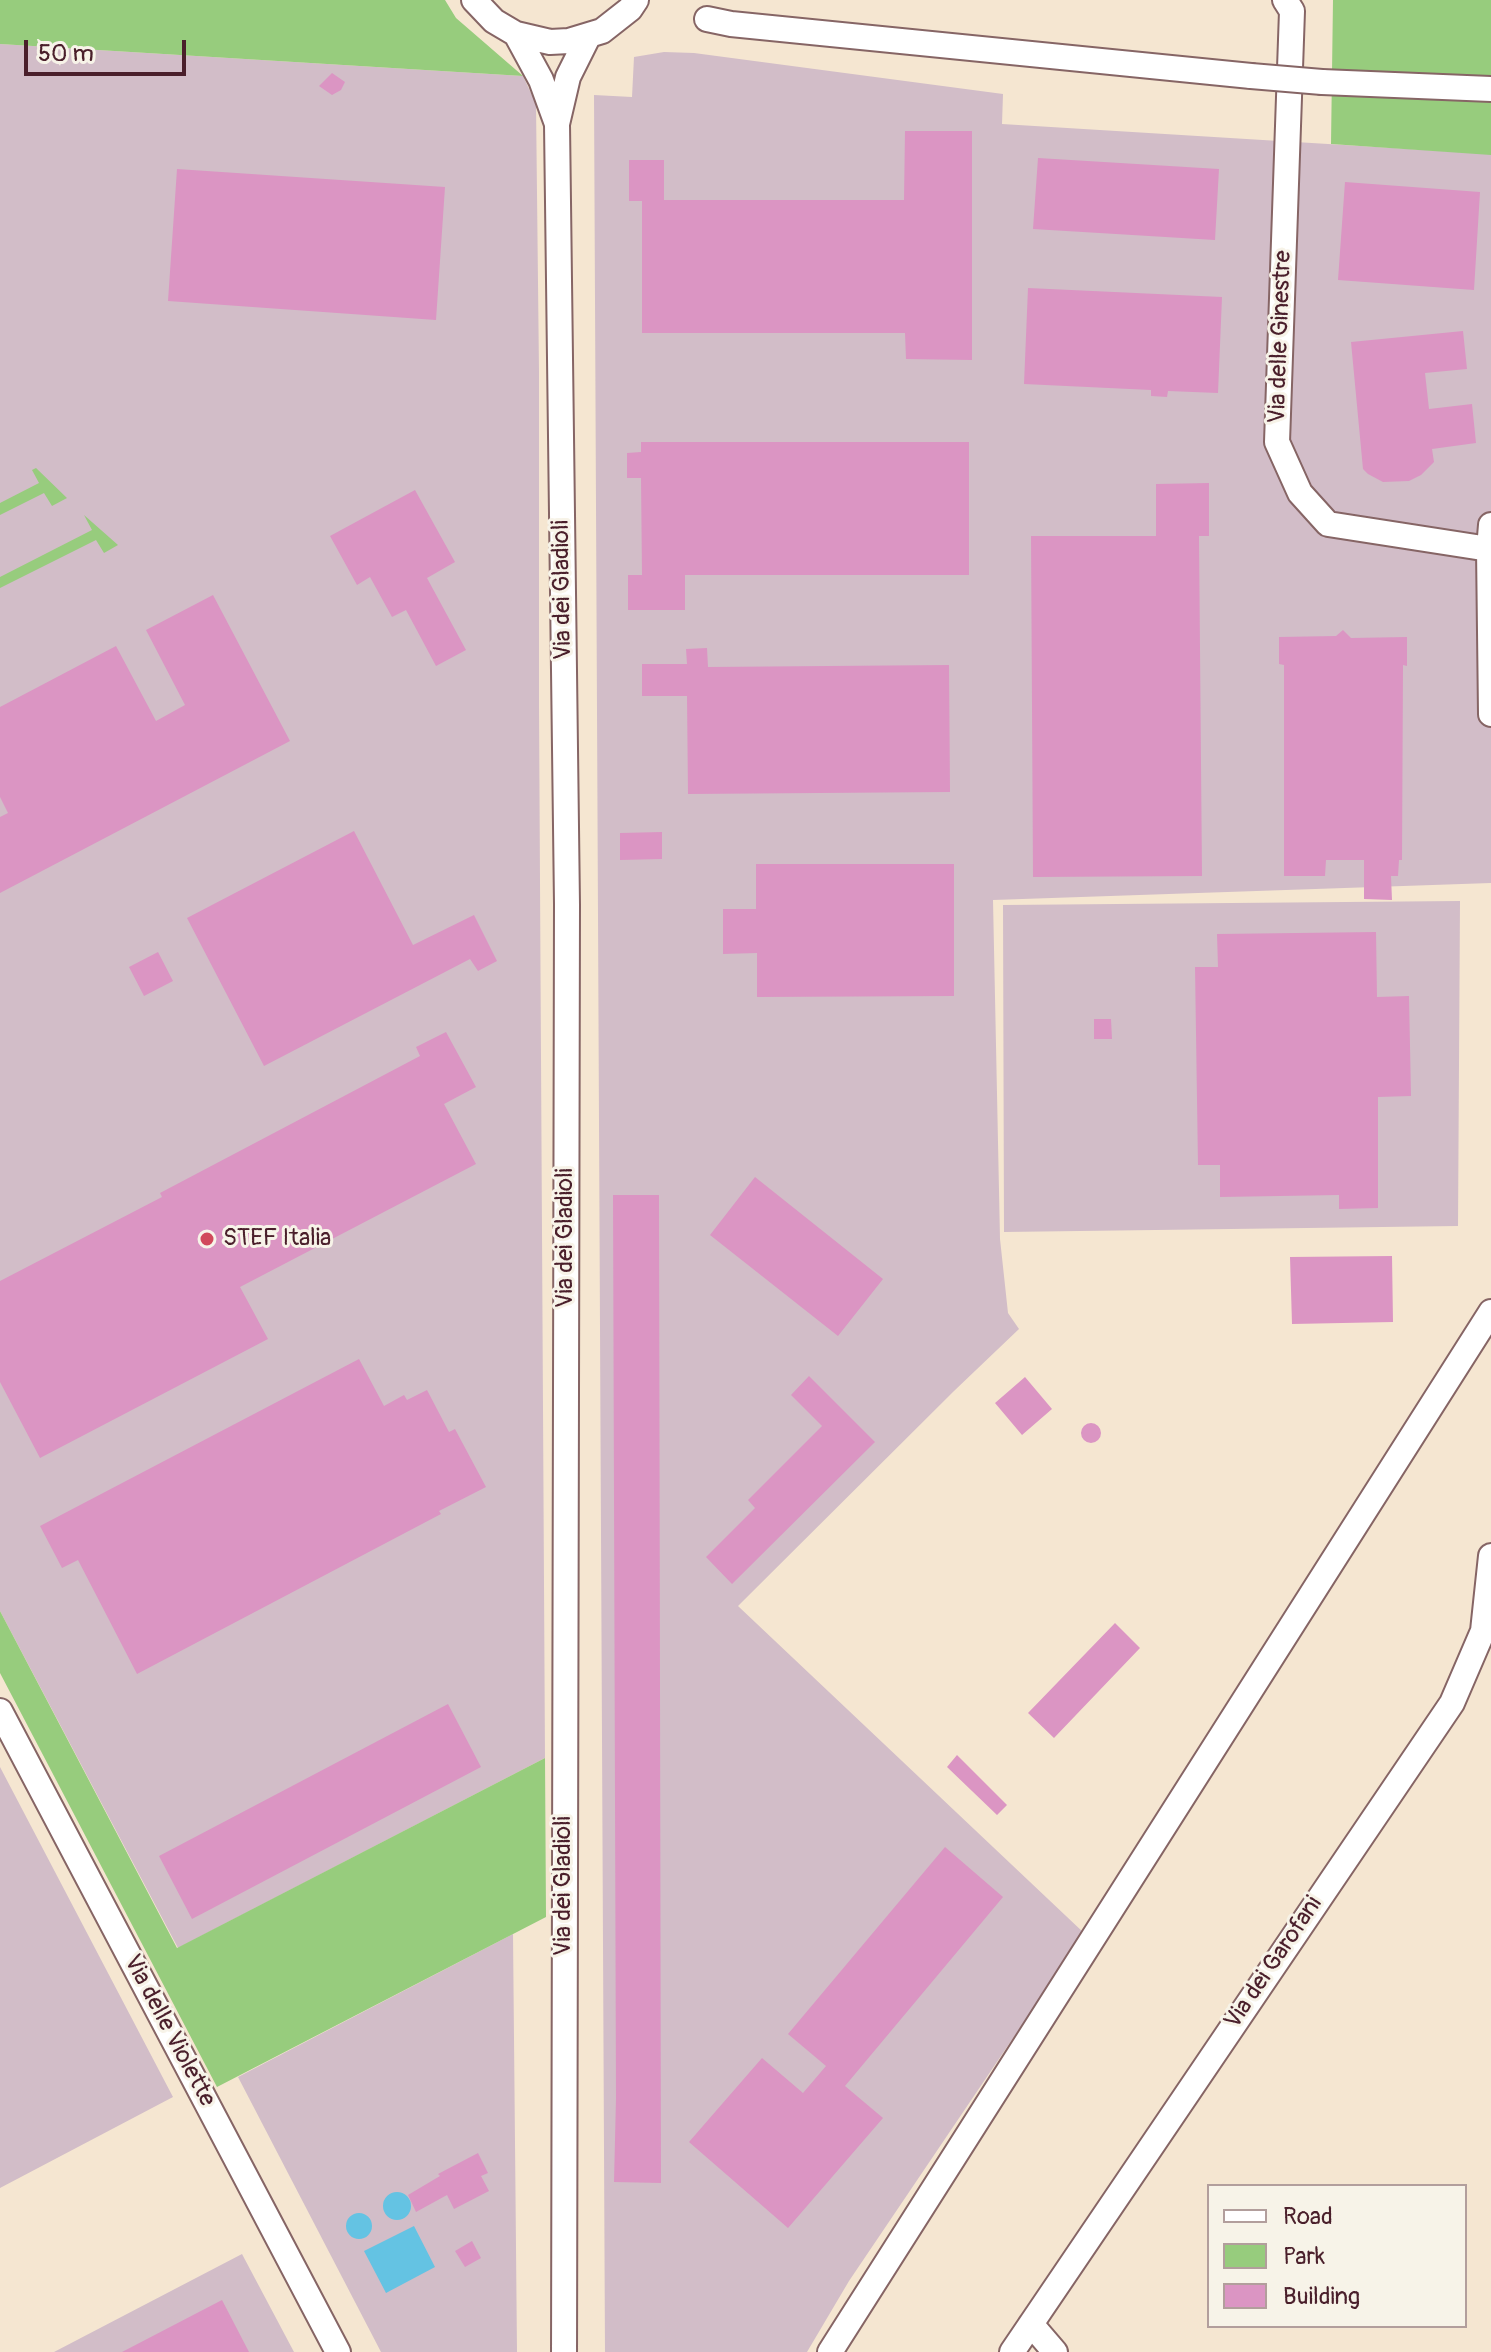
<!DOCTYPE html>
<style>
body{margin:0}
#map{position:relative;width:1491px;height:2352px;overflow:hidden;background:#f5e6d1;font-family:Pangolin,sans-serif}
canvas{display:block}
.legend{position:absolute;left:1207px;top:2184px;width:260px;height:144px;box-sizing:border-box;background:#f7f3e8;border:2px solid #b29e9c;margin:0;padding:10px 14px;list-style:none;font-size:24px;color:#4a1f2b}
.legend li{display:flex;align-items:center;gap:16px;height:40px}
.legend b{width:40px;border:2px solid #b29e9c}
.scale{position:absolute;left:24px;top:40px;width:162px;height:36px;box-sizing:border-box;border:4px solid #4a1f2b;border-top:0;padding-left:10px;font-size:24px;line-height:28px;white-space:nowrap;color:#4a1f2b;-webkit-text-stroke:6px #f7f3e8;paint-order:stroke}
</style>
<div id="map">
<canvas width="1491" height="2352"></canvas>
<ul class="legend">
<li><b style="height:10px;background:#fff"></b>Road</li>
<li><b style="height:22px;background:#97cc7d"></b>Park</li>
<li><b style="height:22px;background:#db95c3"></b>Building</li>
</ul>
<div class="scale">50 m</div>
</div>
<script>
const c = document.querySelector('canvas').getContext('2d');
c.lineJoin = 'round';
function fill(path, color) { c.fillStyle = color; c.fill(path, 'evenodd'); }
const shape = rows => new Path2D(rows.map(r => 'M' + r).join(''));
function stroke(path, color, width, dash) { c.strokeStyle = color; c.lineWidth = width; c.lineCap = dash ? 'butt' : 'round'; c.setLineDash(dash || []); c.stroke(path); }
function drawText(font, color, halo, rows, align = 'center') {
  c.font = font + ' Pangolin,sans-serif'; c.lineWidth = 6; c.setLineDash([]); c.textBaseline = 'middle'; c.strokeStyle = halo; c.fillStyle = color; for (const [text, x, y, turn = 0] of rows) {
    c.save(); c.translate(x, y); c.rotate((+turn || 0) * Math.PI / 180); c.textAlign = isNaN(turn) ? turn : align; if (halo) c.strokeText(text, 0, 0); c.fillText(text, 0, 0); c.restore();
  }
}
fill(shape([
 [0,44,523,76,536,104,539,372,539,706,545,1758,178,1948,0,1611],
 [664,52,694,53,1003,94,1002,124,1491,154,1491,883,993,900,1000,1239,1008,1313,1019,1329,954,1391,738,1606,1084,1933,849,2281,807,2352,605,2352,594,95,632,97,634,57],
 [1460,901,1458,1226,1004,1232,1003,905],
 [0,1767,173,2097,0,2188],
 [513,1934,517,2352,381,2352,238,2077],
 [242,2254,294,2352,54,2352]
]), '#d2bdc8');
fill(shape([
 [0,0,445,0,456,18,523,76,0,44],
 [1333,0,1491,0,1491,155,1331,144],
 [36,468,67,498,52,506,44,493,0,515,0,503,39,483,32,470],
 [84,515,118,545,104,553,96,540,0,588,0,577,92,530],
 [0,1611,177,1948,545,1758,546,1917,217,2087,0,1673]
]), '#97cc7d');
fill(shape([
 '383 2206a14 14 0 1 1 28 0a14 14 0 1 1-28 0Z',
 '346 2226a13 13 0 1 1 26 0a13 13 0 1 1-26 0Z',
 [414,2226,435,2267,386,2293,364,2251]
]), '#64c3e3');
fill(shape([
 [332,73,345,82,341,90,332,95,319,86],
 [905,131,972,131,972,360,906,359,905,333,642,333,642,201,629,201,629,160,664,160,664,200,904,200],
 [1038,158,1219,169,1215,240,1033,229],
 [177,169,445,187,436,320,168,301],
 [1345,182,1480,192,1474,290,1338,280],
 [1028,288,1222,297,1218,393,1168,391,1167,397,1151,396,1151,390,1024,384],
 [1463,331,1467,369,1425,373,1429,409,1472,404,1476,443,1432,449,1434,462,1421,475,1409,481,1383,482,1368,474,1363,469,1351,342],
 [641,442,969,442,969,575,685,575,685,610,628,610,628,575,642,575,641,478,627,478,627,453,641,452],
 [1209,483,1209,536,1199,536,1202,876,1033,877,1031,536,1156,536,1156,484],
 [415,490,455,562,427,578,466,650,436,666,406,610,392,617,370,577,357,585,330,536],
 [213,595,290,741,0,893,0,817,8,813,0,797,0,707,116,646,156,721,185,705,146,630],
 [1343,630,1351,638,1407,637,1407,666,1403,665,1402,860,1399,860,1398,876,1391,876,1392,900,1364,899,1364,860,1326,860,1325,876,1284,876,1284,665,1279,664,1279,637,1336,636],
 [707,648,708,667,949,665,950,792,688,794,687,696,642,696,642,664,687,664,686,649],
 [354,831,413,945,474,915,497,961,478,971,470,959,264,1066,187,918],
 [662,832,662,859,620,860,620,833],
 [756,864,954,864,954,996,757,997,757,953,723,954,723,909,756,909],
 [1376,932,1377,997,1409,996,1411,1096,1378,1097,1378,1208,1339,1209,1339,1195,1220,1197,1220,1165,1198,1165,1195,967,1218,967,1217,934],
 [158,952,173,981,144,996,129,967],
 [1094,1019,1111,1019,1112,1039,1094,1039],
 [446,1032,476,1087,444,1104,476,1164,240,1287,268,1339,40,1458,0,1382,0,1281,162,1197,160,1193,420,1056,416,1047],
 [755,1177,883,1279,838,1336,710,1235],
 [613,1195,659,1195,661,2183,614,2182,616,2098],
 [1392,1256,1393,1322,1292,1324,1290,1257],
 [359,1359,384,1406,404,1395,407,1400,427,1390,449,1432,455,1429,486,1487,439,1511,441,1514,137,1674,78,1560,62,1568,40,1526],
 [809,1376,875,1442,732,1584,706,1557,755,1508,748,1500,822,1426,791,1395],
 [1025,1377,1052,1409,1022,1435,995,1403],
 '1081 1433a10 10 0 1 1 20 0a10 10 0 1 1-20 0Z',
 [1115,1623,1140,1648,1054,1738,1028,1713],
 [448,1704,481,1767,192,1919,159,1856],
 [957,1755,1007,1805,997,1815,947,1767],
 [945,1847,1003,1897,845,2086,883,2118,788,2228,689,2142,762,2058,803,2093,826,2066,788,2034],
 [478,2153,488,2173,481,2176,489,2191,454,2209,447,2195,416,2212,408,2195,440,2176,438,2174],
 [472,2241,481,2258,465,2267,455,2251],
 [222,2300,249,2352,122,2352]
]), '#db95c3');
const minor = shape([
 [474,0,494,21,516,34,550,42,569,41,602,31,630,9,636,0],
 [1285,0,1292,11,1277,442,1300,493,1328,524,1489,549],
 [707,19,731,24,1251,76],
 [516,34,541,80,557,124],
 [1322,82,1491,89],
 [1491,525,1489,549,1491,714],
 [0,1711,338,2352],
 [1031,2324,1055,2352],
 [564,2352,567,904,557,124,568,77,589,35],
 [830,2352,1491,1312],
 [1012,2352,1452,1703,1483,1631,1491,1556]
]);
stroke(minor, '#866565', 28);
stroke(minor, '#fff', 24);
const minorBridge = shape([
 [1251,76,1322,82]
]);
stroke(minorBridge, '#866565', 28, []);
stroke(minorBridge, '#fff', 24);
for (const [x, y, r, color] of [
 [207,1239,8,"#d1495b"]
]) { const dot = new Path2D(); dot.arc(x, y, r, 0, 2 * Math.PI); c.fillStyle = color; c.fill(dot); stroke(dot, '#f7f3e8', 3); }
drawText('24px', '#4a1f2b', '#f7f3e8', [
 ["Via delle Ginestre",1281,337,-88],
 ["Via dei Gladioli",563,590,-91],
 ["Via dei Gladioli",566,1238,-90],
 ["Via dei Gladioli",564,1886,-90],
 ["Via dei Garofani",1274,1963,-56],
 ["Via delle Violette",169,2031,62]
]);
drawText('24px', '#4a1f2b', '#f7f3e8', [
 ["STEF Italia",223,1239]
], 'left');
</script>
